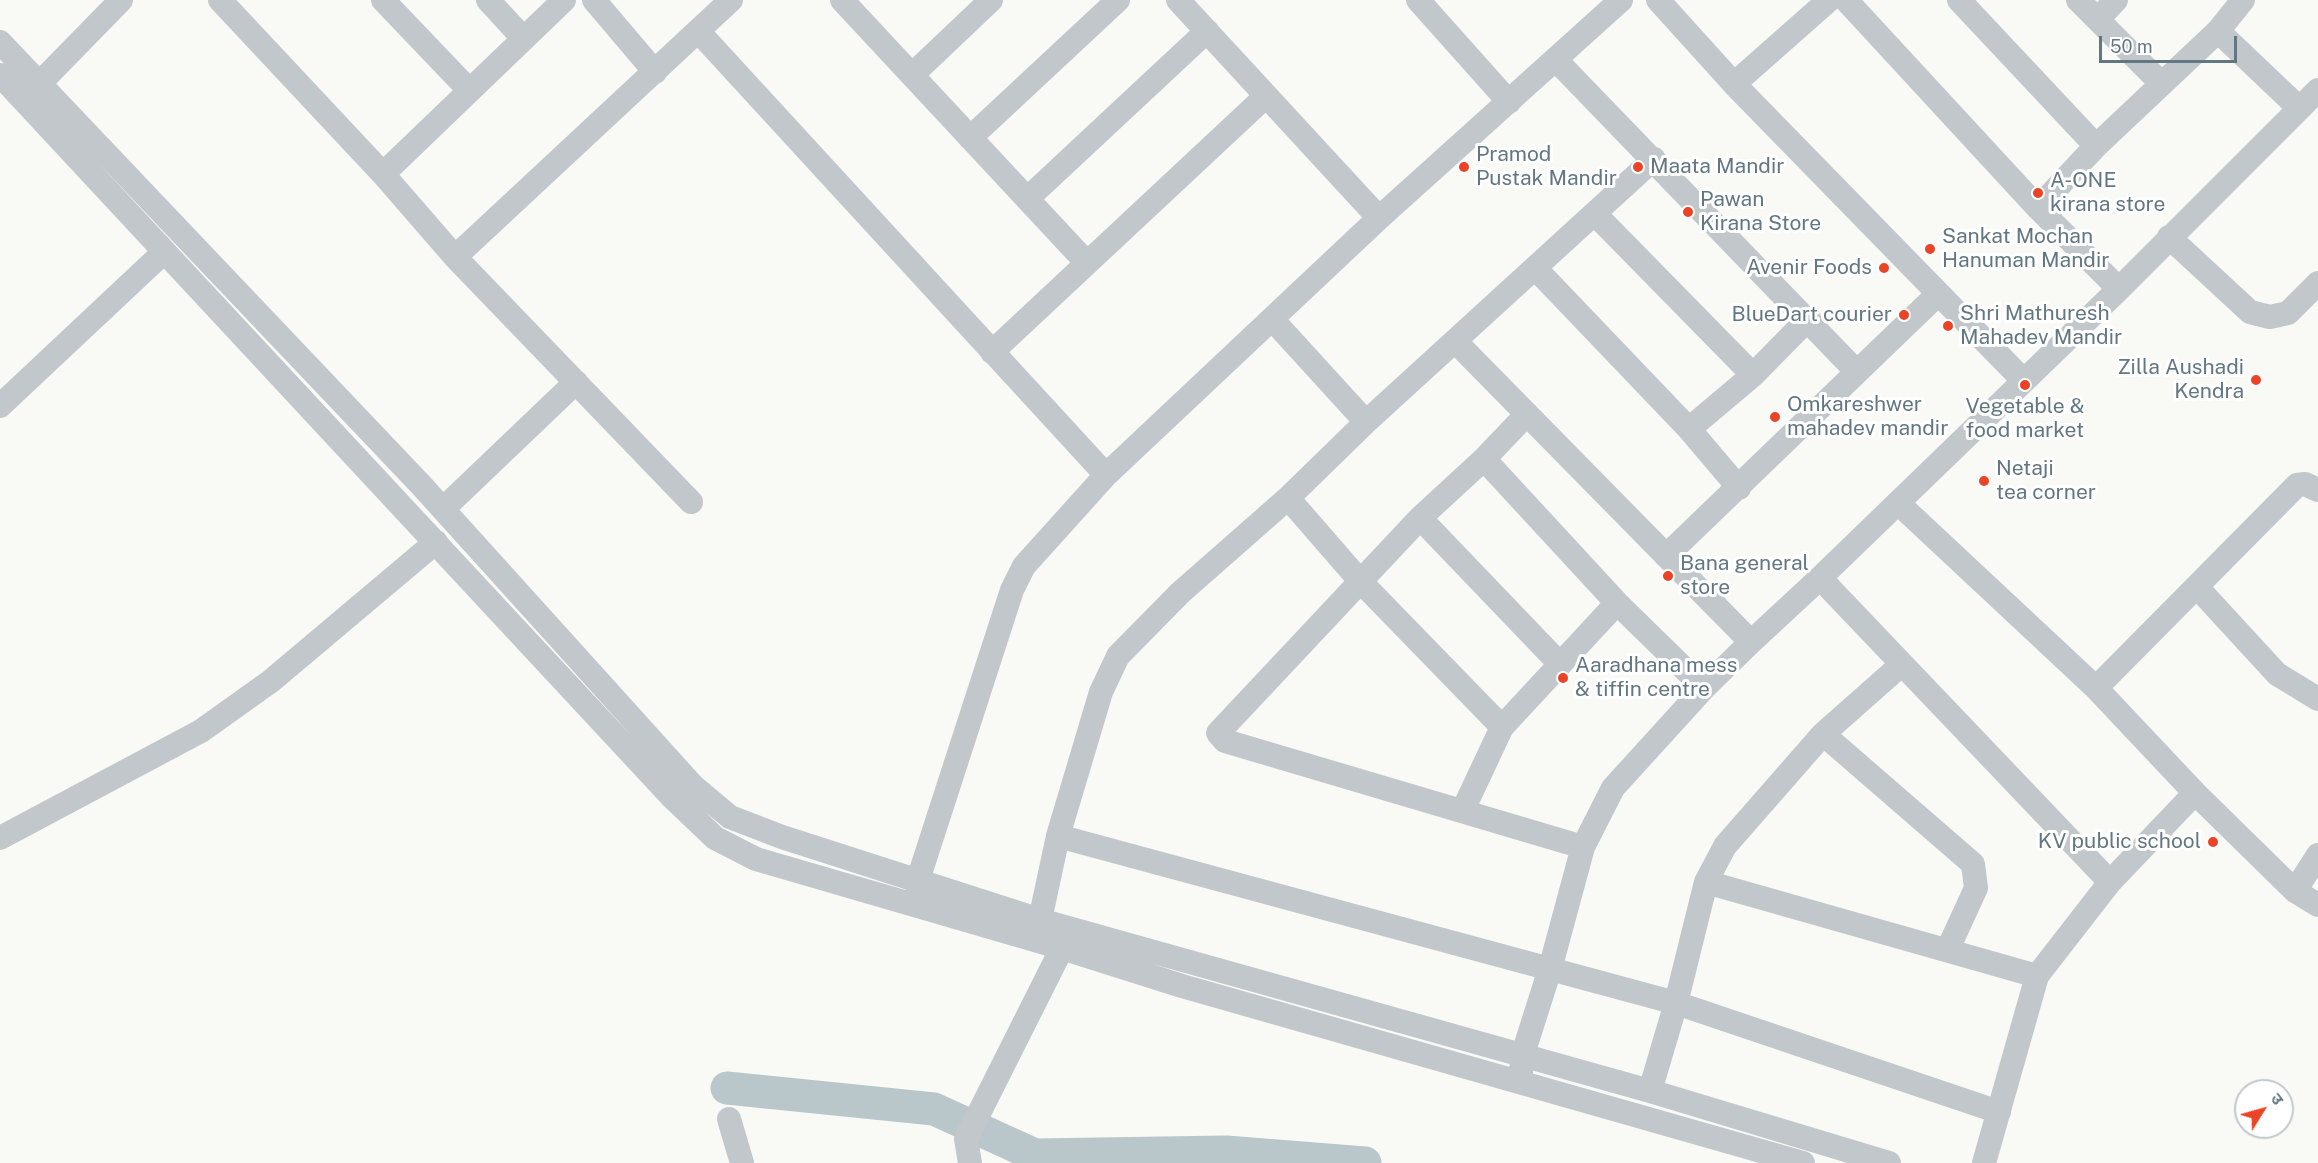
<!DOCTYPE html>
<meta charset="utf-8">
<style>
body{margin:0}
#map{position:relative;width:2318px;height:1163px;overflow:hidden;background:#f9f9f6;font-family:"Public Sans","Noto Sans Devanagari",sans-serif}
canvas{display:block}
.north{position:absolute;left:2234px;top:1079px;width:60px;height:60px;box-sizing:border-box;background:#fff;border:2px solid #c1c9cd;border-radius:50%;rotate:53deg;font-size:16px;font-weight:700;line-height:24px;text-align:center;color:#637782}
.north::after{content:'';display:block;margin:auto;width:21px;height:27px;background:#ea4326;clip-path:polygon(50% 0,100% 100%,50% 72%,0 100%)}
.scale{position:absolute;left:2099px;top:36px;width:138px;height:27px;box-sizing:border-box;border:3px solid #637782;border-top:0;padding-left:8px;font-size:18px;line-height:21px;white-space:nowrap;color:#637782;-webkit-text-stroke:4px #fff;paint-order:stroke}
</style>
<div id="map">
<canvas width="2318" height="1163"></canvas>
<div class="north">उ</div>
<div class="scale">50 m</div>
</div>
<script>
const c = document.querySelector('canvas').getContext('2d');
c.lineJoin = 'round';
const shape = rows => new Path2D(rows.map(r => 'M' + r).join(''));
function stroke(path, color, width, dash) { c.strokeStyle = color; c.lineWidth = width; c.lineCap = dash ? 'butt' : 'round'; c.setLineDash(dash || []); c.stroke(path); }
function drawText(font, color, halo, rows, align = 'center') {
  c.font = font + ' "Public Sans",sans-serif'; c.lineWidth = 6; c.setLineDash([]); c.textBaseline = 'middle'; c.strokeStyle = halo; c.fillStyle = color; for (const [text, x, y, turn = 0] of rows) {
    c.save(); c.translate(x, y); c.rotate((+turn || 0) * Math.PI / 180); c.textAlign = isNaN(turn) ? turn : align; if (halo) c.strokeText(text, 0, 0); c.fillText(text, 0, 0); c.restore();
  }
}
stroke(shape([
 [727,1088,934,1109,1035,1155,1226,1152,1365,1163]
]), '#b9c7ca', 33);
stroke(shape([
 [220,0,383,174,455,257,691,502],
 [383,0,469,90],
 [488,0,523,38],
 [594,0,655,72],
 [842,0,1087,263],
 [1178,0,1379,218],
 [1418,0,1509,102],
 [1658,0,1734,84,2023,380],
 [1846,0,2038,208,2119,289],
 [1959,0,2096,146],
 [2078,0,2162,84],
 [2098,19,2116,0],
 [698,31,1106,475],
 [2218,31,2299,108],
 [0,42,422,486,693,786,730,817,782,837,1040,920,1650,1091,1889,1163],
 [1556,60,1857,372],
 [0,75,672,797,715,838,756,859,1062,948,1182,986,1803,1163],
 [912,75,991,0],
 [39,84,121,0],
 [1734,84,1829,0],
 [970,138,1118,0],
 [383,174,564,0],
 [1027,199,1207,31],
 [2038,208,2096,146,2218,31,2243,0],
 [1596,215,1753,375],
 [2169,237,2250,312,2270,317,2288,313,2318,283],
 [455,257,731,0],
 [1536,269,1689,429,1739,488],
 [1272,319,1366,422],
 [1455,341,1751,642],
 [992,352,1266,96],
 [0,406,164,252],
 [1527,414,1484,459,1420,518,1218,733,1225,741,1583,847],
 [1689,429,1753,375,1809,318],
 [1484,459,1617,603,1704,688],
 [1288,498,1361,582,1502,727],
 [1898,503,2096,688,2195,793,2295,891,2318,905],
 [443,509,576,382],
 [1420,518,1559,663],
 [1666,556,1937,295],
 [1820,578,2110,882],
 [2197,587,2277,674,2318,699],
 [2096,688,2297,485,2305,484,2318,490],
 [1823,734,1973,864,1976,888,1948,949],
 [1463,810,1502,727,1617,603],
 [1058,836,1676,1003,1999,1112],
 [0,838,201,731,271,681,436,542],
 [1706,882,2037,976],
 [2295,891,2318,855],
 [917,896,918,880,1012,590,1024,566,1106,475,1379,218,1621,0],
 [1040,920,1058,836,1101,692,1118,656,1180,593,1288,498,1366,422,1654,159],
 [1521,1074,1522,1057,1550,969,1583,847,1613,788,1704,688,1751,642,1820,578,2119,289,2318,90],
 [1650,1091,1676,1003,1706,882,1725,846,1823,734,1901,665],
 [729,1119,742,1163],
 [970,1163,966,1139,1062,948],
 [1984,1163,2037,976,2110,882,2195,793]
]), '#c2c7cb', 24);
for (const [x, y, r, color] of [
 [1464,167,6,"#ea4326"],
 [1638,167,6,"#ea4326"],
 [2038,193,6,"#ea4326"],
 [1688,212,6,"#ea4326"],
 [1930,249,6,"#ea4326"],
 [1884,268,6,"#ea4326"],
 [1904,315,6,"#ea4326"],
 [1948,326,6,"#ea4326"],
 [2256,380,6,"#ea4326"],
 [2025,385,6,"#ea4326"],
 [1775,417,6,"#ea4326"],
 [1984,481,6,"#ea4326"],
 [1668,576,6,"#ea4326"],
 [1563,678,6,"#ea4326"],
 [2213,842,6,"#ea4326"]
]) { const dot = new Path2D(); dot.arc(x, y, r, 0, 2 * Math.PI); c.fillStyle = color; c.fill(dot); stroke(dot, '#fff', 2); }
drawText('21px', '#637782', '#fff', [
 ["Pramod",1476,155],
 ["Pustak Mandir",1476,179],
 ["Maata Mandir",1650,167],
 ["A-ONE",2050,181],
 ["kirana store",2050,205],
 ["Pawan",1700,200],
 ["Kirana Store",1700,224],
 ["Sankat Mochan",1942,237],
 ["Hanuman Mandir",1942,261],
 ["Avenir Foods",1872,268,"right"],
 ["Shri Mathuresh",1960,314],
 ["Mahadev Mandir",1960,338],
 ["BlueDart courier",1892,315,"right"],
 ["Zilla Aushadi",2244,368,"right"],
 ["Kendra",2244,392,"right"],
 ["Omkareshwer",1787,405],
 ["mahadev mandir",1787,429],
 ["Vegetable &",2025,407,"center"],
 ["food market",2025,431,"center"],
 ["Netaji",1996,469],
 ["tea corner",1996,493],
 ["Bana general",1680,564],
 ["store",1680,588],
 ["Aaradhana mess",1575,666],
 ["& tiffin centre",1575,690],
 ["KV public school",2201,842,"right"]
], 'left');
</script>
